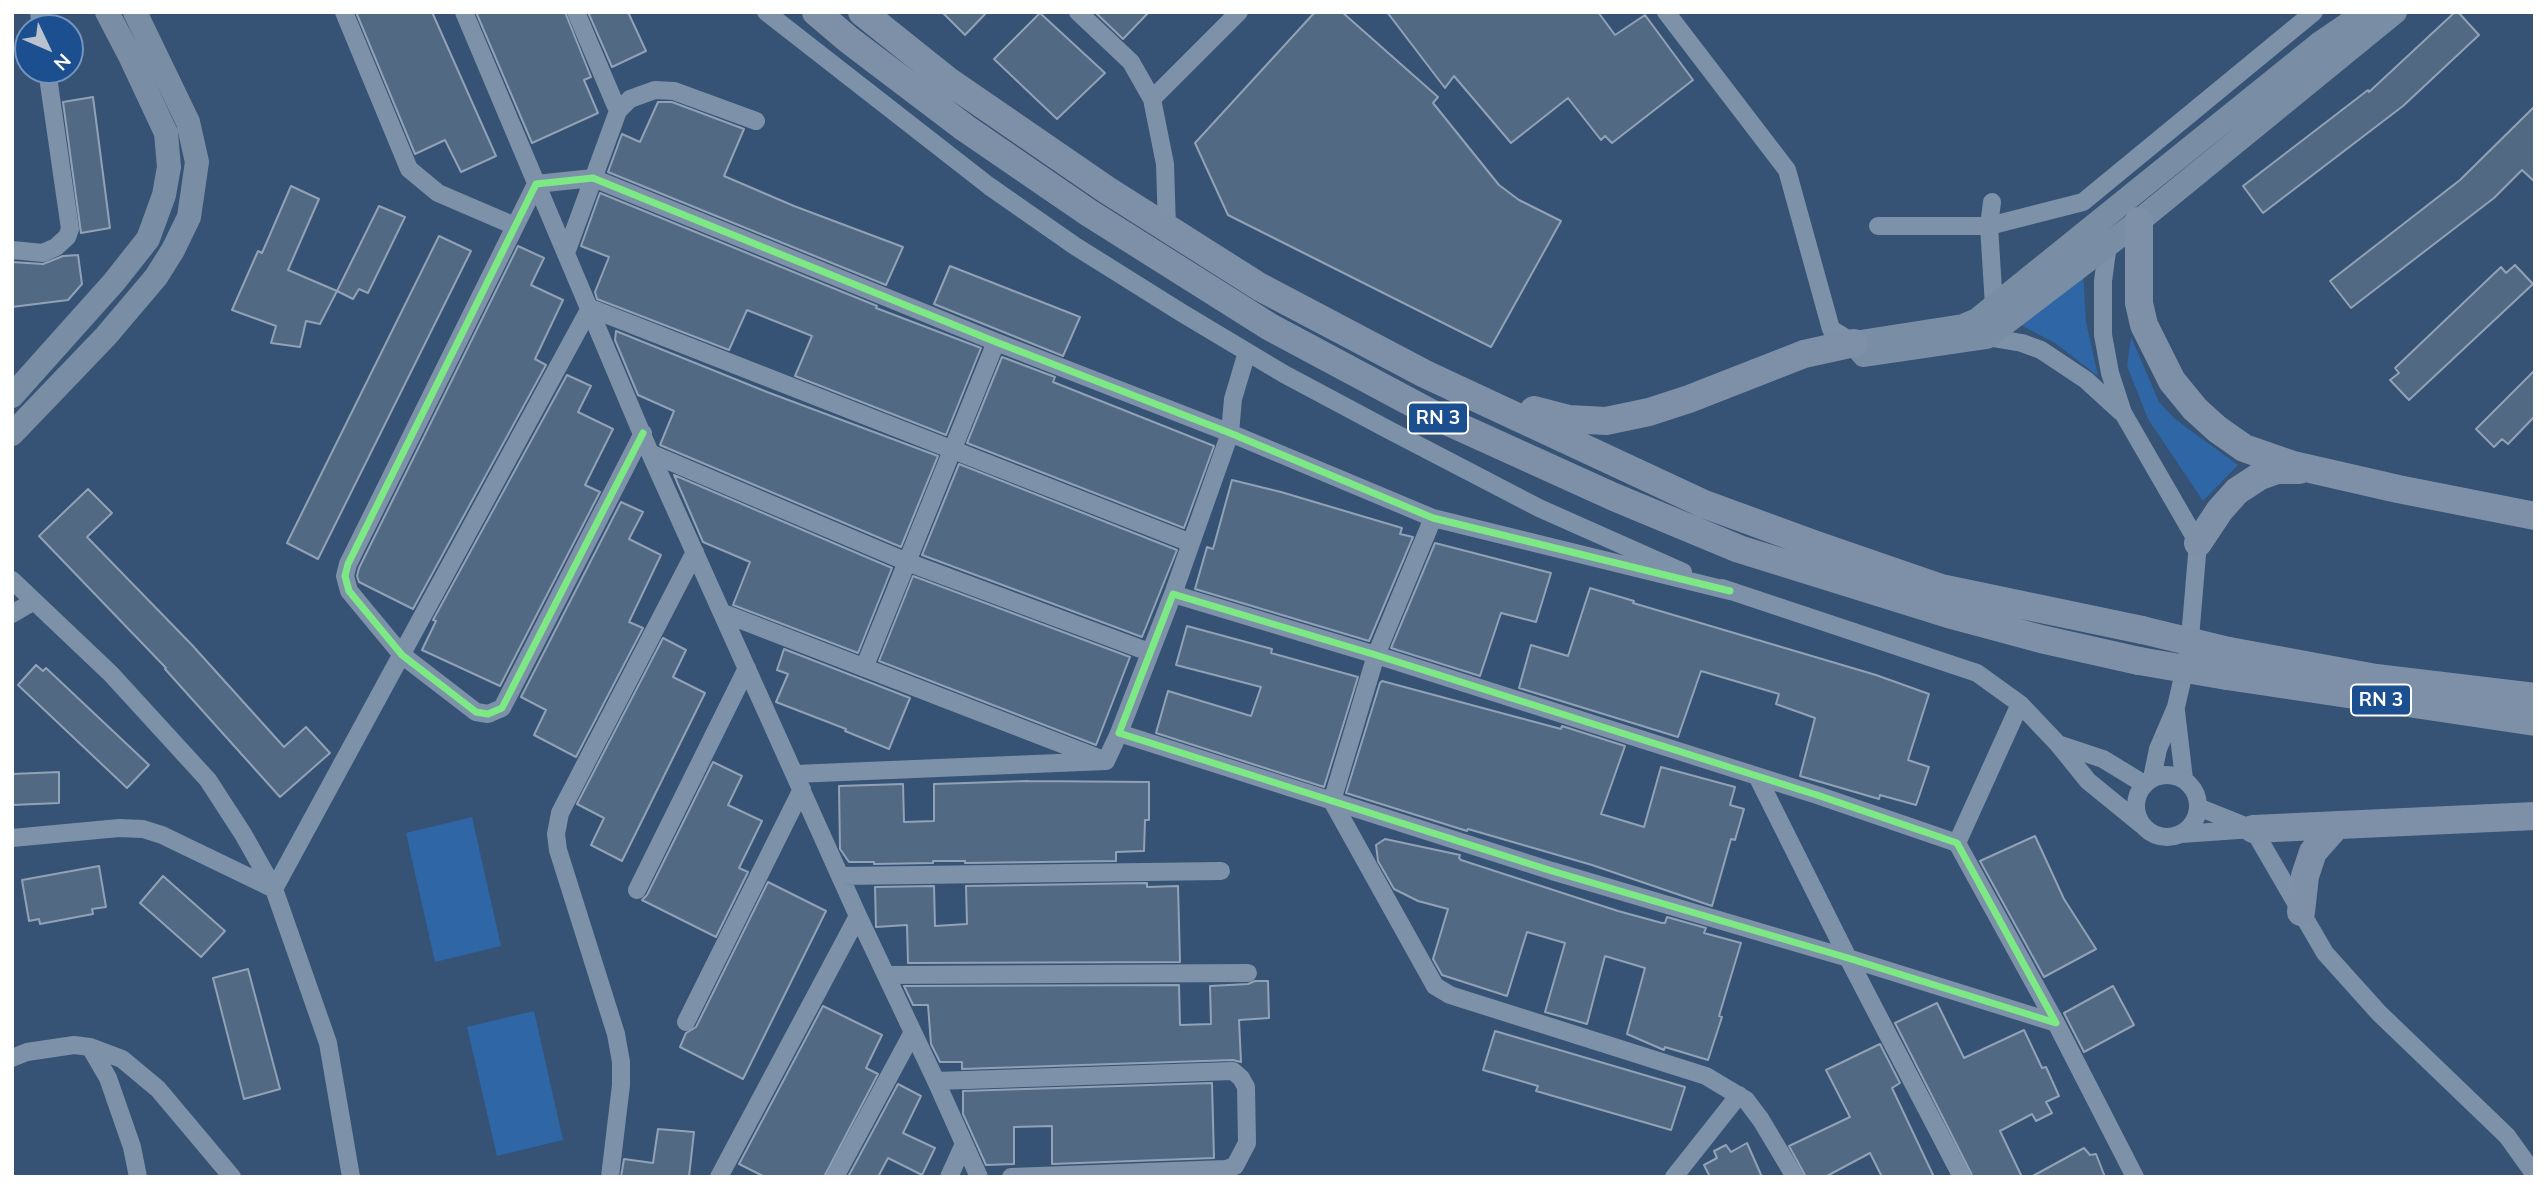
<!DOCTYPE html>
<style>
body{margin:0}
#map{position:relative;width:2547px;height:1189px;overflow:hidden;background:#365274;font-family:Mulish,sans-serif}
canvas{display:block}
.frame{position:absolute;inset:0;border:14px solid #fff;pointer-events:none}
.north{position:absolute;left:14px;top:14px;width:70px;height:70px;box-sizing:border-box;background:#1b4f8f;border:2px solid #7695bc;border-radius:50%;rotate:134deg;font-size:19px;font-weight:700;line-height:28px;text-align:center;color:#fff}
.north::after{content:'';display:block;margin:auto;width:24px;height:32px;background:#b9c2ce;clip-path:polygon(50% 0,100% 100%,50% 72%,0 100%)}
</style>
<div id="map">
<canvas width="2547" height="1189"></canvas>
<div class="frame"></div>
<div class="north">N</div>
</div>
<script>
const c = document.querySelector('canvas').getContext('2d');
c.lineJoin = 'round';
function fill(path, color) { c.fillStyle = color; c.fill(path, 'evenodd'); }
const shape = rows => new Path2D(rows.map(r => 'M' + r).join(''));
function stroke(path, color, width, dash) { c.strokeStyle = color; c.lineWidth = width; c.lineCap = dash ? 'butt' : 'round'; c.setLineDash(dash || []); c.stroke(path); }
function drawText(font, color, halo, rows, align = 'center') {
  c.font = font + ' Mulish,sans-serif'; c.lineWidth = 5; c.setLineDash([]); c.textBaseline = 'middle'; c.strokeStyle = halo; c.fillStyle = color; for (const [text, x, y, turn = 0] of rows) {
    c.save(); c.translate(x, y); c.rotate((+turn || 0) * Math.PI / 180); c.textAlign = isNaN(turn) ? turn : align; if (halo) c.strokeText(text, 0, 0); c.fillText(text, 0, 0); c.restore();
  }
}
fill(shape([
 [2083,271,2086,322,2098,376,2055,343,2017,323],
 [2131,337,2159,402,2175,419,2238,465,2203,501,2148,419,2127,366],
 [472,817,501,946,435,962,406,833],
 [534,1011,563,1140,497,1156,467,1027]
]), '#2f66a5');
const building = shape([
 [356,12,432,12,496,156,461,172,445,140,415,154,356,12],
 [476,12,565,12,591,77,584,80,598,113,532,143,476,12],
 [588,12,628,12,646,51,612,67,588,12],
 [942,12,987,12,965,35,942,12],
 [1095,12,1149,12,1123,39,1095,12],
 [1315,12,1342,12,1438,97,1433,103,1499,185,1519,200,1561,221,1491,347,1228,215,1195,143,1315,12],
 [1387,12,1598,12,1615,35,1645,15,1693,80,1612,143,1605,136,1601,140,1568,98,1511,143,1454,76,1445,88,1387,12],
 [2455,12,2458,12,2479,35,2403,106,2263,213,2243,186,2368,90,2369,92,2455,12],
 [1040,13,1105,73,1057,119,994,59,1040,13],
 [93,97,110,228,81,233,63,102,93,97],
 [658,102,672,102,744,129,724,176,794,206,903,247,886,285,608,172,622,134,640,142,658,102],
 [2535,106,2535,182,2522,170,2494,198,2351,308,2330,281,2460,180,2535,106],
 [291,186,319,199,288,270,337,291,320,324,306,321,300,347,271,343,276,326,232,310,258,251,262,253,291,186],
 [600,193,877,306,876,308,981,348,946,435,795,376,812,336,747,310,729,350,597,299,595,292,609,257,581,246,600,193],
 [379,206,405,217,368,293,359,289,353,299,337,291,379,206],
 [439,236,471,251,318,559,287,543,439,236],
 [518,246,544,258,531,285,563,300,535,359,546,365,413,609,359,582,357,576,359,568,518,246],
 [78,255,82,284,68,300,12,307,12,262,43,264,63,256,78,255],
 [2515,265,2533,284,2409,400,2390,380,2399,373,2395,368,2501,267,2506,273,2515,265],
 [950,266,1080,317,1063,356,934,304,950,266],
 [616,331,767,392,938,456,901,547,660,445,674,411,638,395,615,340,616,331],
 [1002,357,1055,377,1053,382,1214,446,1184,528,967,443,1002,357],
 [2535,370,2535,416,2508,444,2502,439,2494,447,2476,429,2535,370],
 [567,375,591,386,578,412,613,429,585,485,600,492,500,686,422,650,436,621,433,620,567,375],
 [959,464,1177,550,1142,637,922,555,959,464],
 [674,475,892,568,858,653,733,605,750,562,703,542,674,475],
 [1232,480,1281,492,1402,528,1400,534,1413,537,1369,641,1195,589,1207,547,1213,549,1232,480],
 [88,489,112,513,87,537,192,645,284,747,306,727,330,753,280,797,165,669,166,668,39,536,88,489],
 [621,502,643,512,629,539,661,555,629,622,643,628,576,757,534,735,546,710,521,697,621,502],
 [1435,543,1551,573,1536,622,1501,613,1480,676,1391,648,1435,543],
 [913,576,1130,657,1096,745,879,661,913,576],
 [1590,588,1634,601,1633,603,1876,675,1929,694,1908,760,1929,767,1916,805,1880,795,1879,799,1800,776,1815,718,1776,704,1779,694,1701,671,1678,737,1519,688,1531,645,1568,656,1590,588],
 [1187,626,1272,649,1271,653,1358,677,1324,787,1156,733,1168,691,1251,716,1261,687,1176,665,1187,626],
 [663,638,686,650,673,677,705,693,622,861,591,845,604,818,577,804,663,638],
 [784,649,910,698,889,749,845,731,846,729,776,702,788,674,777,670,784,649],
 [36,665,43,671,46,668,149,765,127,788,18,685,36,665],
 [1382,681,1561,729,1562,726,1625,746,1601,814,1644,827,1661,767,1735,787,1730,805,1744,809,1735,840,1731,839,1712,906,1592,865,1468,829,1467,831,1346,793,1380,683,1382,681],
 [713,762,742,776,728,805,762,821,739,868,748,872,716,937,642,900,647,895,713,762],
 [59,772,59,803,12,805,12,774,59,772],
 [1028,781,1149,782,1149,820,1145,820,1144,851,1116,852,1116,861,965,863,965,861,933,861,933,863,874,864,874,862,849,862,840,849,839,786,903,784,904,822,934,821,934,784,1028,781],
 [2035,836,2064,899,2096,949,2044,977,1980,861,2035,836],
 [1385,839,1460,855,1459,858,1461,860,1618,911,1662,923,1665,923,1667,917,1706,928,1704,933,1741,943,1719,1016,1722,1017,1708,1060,1665,1047,1664,1050,1627,1034,1645,968,1605,956,1587,1024,1545,1012,1565,943,1527,932,1507,996,1442,975,1433,959,1448,909,1418,901,1394,889,1378,861,1376,845,1385,839],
 [99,866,106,907,92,909,93,914,40,924,39,919,29,921,22,880,99,866],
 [163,876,225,931,201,957,140,903,163,876],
 [768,882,826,911,743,1079,680,1047,686,1033,696,1027,768,882],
 [1147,883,1147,887,1178,886,1180,962,908,963,907,925,876,927,875,887,934,886,935,926,967,924,966,886,1147,883],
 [248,969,280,1089,244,1099,213,978,248,969],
 [1255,981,1268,981,1269,1018,1239,1020,1241,1062,1233,1060,962,1069,962,1062,940,1062,931,1044,928,1005,913,1005,904,986,1179,985,1180,1025,1211,1024,1210,986,1248,984,1255,981],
 [2113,986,2134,1025,2084,1052,2064,1013,2113,986],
 [1937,1003,1964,1058,2024,1030,2042,1068,2046,1067,2059,1096,2046,1102,2052,1113,2036,1121,2032,1114,2000,1131,2022,1177,1973,1177,1895,1023,1937,1003],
 [823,1006,882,1035,866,1068,878,1074,824,1177,765,1177,739,1164,823,1006],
 [1495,1031,1685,1087,1671,1130,1536,1091,1538,1086,1483,1070,1495,1031],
 [1880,1044,1900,1083,1892,1088,1934,1177,1882,1177,1870,1153,1825,1177,1806,1177,1789,1146,1850,1117,1826,1070,1880,1044],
 [1212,1083,1214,1158,1052,1164,1052,1126,1014,1127,1014,1164,986,1165,963,1114,963,1091,1212,1083],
 [898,1084,921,1096,903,1133,935,1148,922,1175,888,1158,878,1177,848,1177,898,1084],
 [658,1129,694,1132,689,1177,621,1177,624,1159,653,1163,658,1129],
 [1747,1143,1762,1177,1710,1177,1704,1165,1717,1158,1714,1151,1726,1145,1731,1152,1747,1143],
 [2084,1148,2090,1155,2096,1154,2105,1177,2031,1177,2084,1148]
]);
fill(building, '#526984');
stroke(building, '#92a2b6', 2);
stroke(shape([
 [39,12,41,28],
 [344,12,409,169,438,193,515,226],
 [464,12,650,453,858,916,936,1081,979,1177],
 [766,12,989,186,1075,246,1182,313,1284,374,1389,430,1539,508,1683,572],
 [1078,12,1131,62,1152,99,1165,164,1167,228],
 [1666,12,1787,170,1831,329,1854,343],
 [1152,99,1239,12],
 [618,111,630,99,641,95,655,90,674,91,756,121],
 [1992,202,1989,226,1994,306,1997,313],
 [1878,226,1989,226,2083,202,2314,12],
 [2107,241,2108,244,2103,281,2103,335,2110,373,2123,413,2198,543,2189,650,2176,707,2158,749,2152,778],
 [12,250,43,253,56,247,67,237,70,229,47,70],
 [566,253,618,111,576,12],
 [1987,337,2022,343,2041,350,2086,380,2121,412],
 [643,433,502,708,488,714,476,712,402,655,349,591,345,576,348,564,536,184,593,178,996,342,1230,433,1433,518,1730,591],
 [650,453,907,562,1149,652],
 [1433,518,1376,655,1332,801,1435,986,1450,995,1706,1076,1746,1100,1761,1120,1795,1177],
 [12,580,111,674,208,780,243,834,274,889,328,1043,351,1177],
 [1722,588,1977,673,2020,704,2058,744,2088,781,2142,825],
 [1173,594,1376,655,1820,796,1957,843,2056,1023,1848,958,1552,871,1119,733,1173,594],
 [1173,594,1230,433,1233,399,1247,352],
 [723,613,1106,761],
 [12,614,34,601],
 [864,668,996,342],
 [2176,711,2184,779],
 [2058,744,2103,759,2144,784],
 [795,774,1106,761,1119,733],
 '2136 806a31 31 0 1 1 62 0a31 31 0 1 1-62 0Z',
 [1757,776,1848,958,1962,1177],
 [2253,829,2325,953,2379,1013,2507,1136,2535,1175],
 [2181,834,2253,829,2198,807],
 [12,838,119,828,143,829,162,835,274,889,590,308,1191,543],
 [1957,843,2020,704],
 [840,876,1221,871],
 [637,890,747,668],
 [886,975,1248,973],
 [686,1022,802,789],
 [2056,1023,2135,1177],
 [90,1047,108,1078,132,1147,138,1177],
 [12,1058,27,1052,74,1045,90,1047,122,1059,158,1089,232,1177],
 [936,1081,1233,1071,1241,1078,1246,1087,1247,1143,1235,1166,1226,1169,1011,1177],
 [610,1177,621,1085,621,1062,616,1034,558,850,556,834,560,813,695,552],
 [719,1177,858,916],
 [835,1177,913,1032],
 [949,1177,964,1144],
 [1674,1177,1739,1095]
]), '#7d92a8', 18);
stroke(shape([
 [2366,12,2319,44,1977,320,1963,326,1854,343,1864,355,1987,337,2139,221,2395,12],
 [12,396,114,282,148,239,164,195,169,167,166,133,130,56,107,12],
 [12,434,106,336,156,277,173,250,189,217,197,162,188,122,135,12]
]), '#798da4', 24);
stroke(shape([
 [816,12,849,40,965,128,1089,213,1270,327,1442,419,1614,497,1739,549,1948,614,2041,639,2139,661],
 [862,12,947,80,1107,190,1260,287,1425,374,1704,504,1816,545,1941,588,2142,630],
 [2139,221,2139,303,2144,325,2172,381,2195,409,2217,429,2244,448,2293,465,2398,489,2535,516],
 [1534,410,1569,419,1606,421,1649,412,1689,399,1804,354,1854,343],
 [2198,543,2220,510,2237,491,2260,476,2277,470,2299,470],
 [2229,651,2376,678,2535,697],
 [2227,676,2535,722],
 [2253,829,2535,816],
 [2301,912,2305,876,2313,852,2337,825]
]), '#7e90a7', 28);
stroke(shape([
 [2142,630,2229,651],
 [2139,661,2227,676]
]), '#7e90a7', 28);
stroke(shape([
 [643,433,502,708,488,714,476,712,402,655,349,591,345,576,348,564,536,184,593,178,996,342,1230,433,1433,518,1730,591],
 [1173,594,1376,655,1820,796,1957,843,2056,1023,1848,958,1552,871,1119,733,1173,594]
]), '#7ce984', 7);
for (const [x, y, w] of [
 [1438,418,60],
 [2381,700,60]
]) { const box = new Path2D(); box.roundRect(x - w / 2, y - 15.5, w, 31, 5); c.fillStyle = '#1b4f8f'; c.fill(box); stroke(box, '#fff', 2); }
drawText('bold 19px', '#fff', null, [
 ["RN 3",1438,418],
 ["RN 3",2381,700]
]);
</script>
